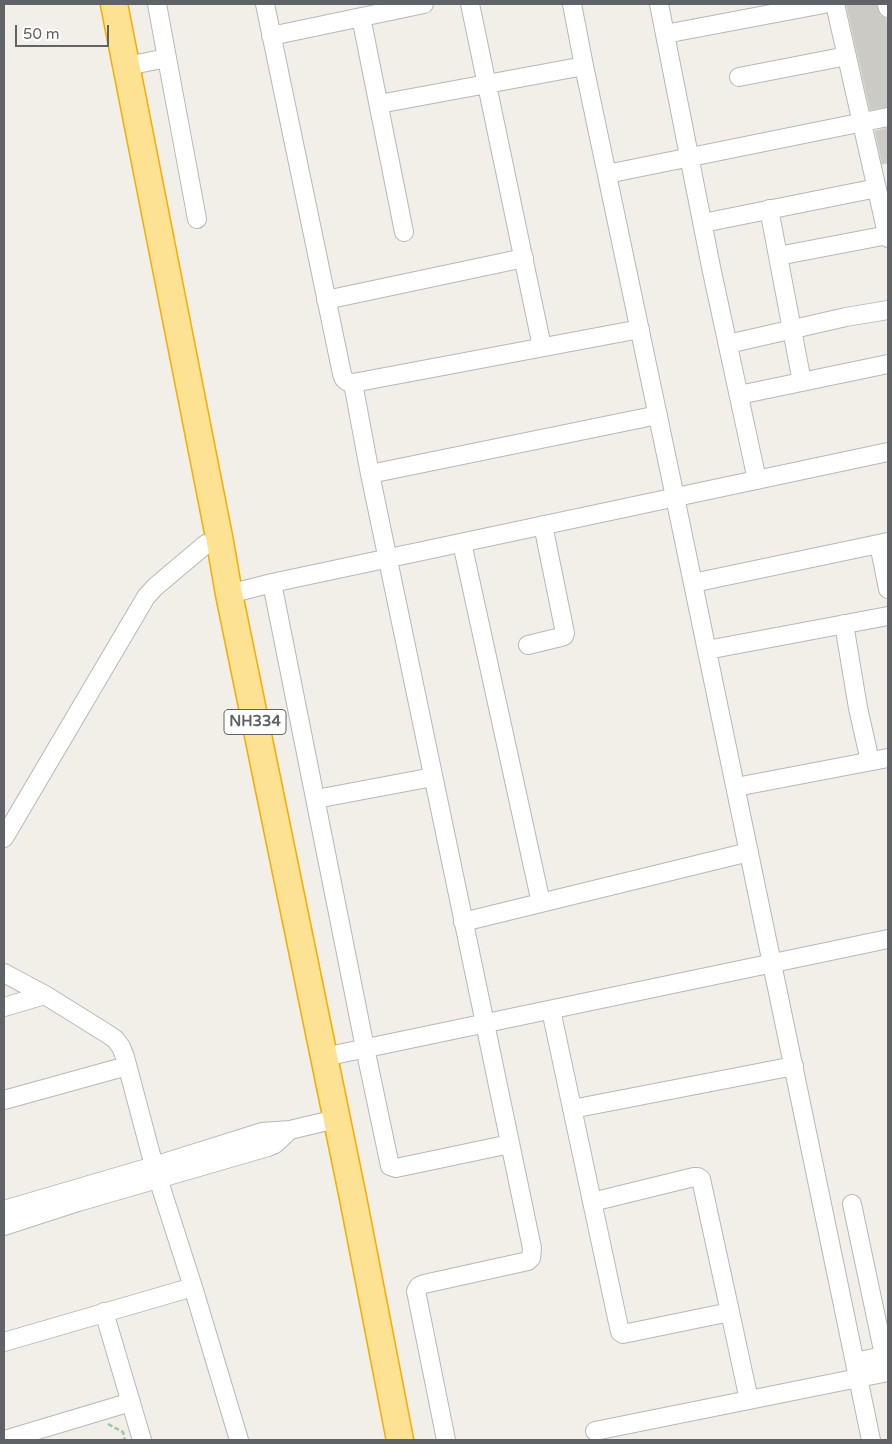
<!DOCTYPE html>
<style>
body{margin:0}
#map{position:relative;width:892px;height:1444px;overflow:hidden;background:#f1efe8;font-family:"Varela Round",sans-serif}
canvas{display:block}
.frame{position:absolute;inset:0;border:5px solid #5f6368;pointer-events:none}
.scale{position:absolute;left:15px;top:25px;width:94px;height:22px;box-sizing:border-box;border:2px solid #5f6368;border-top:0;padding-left:6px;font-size:15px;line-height:18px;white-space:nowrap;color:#5f6368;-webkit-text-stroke:4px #fff;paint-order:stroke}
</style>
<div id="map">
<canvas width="892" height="1444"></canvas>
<div class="frame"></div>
<div class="scale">50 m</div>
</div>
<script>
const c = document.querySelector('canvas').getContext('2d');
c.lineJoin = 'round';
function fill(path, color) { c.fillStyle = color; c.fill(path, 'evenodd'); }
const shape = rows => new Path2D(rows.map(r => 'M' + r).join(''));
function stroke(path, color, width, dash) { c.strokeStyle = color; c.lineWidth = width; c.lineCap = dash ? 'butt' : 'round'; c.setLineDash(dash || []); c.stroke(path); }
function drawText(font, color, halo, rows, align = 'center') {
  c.font = font + ' "Varela Round",sans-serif'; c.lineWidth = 5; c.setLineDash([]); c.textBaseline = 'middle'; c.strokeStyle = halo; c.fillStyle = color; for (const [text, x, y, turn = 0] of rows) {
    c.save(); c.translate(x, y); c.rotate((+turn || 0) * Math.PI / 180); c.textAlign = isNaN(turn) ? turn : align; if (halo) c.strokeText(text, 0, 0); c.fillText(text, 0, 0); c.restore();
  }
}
const building = shape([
 [846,4,877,4,880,15,886,18,888,27,888,107,870,110,846,4],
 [888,128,888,163,882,164,875,131,888,128]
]);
fill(building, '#cccac5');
stroke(building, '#d6d1c6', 1);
const minor = shape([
 [157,4,167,58],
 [265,4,342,374,344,379,348,382,353,383,640,329],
 [470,4,542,347],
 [572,4,584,66,675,497,871,1440],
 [659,4,711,267,757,480],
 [835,4,888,238],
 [887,4,888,8],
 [361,17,404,232],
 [665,34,824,4],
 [271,36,424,4],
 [127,66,167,58,197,219],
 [739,77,847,56],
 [379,104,584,66],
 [607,174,888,117],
 [769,209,802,382],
 [703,223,877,188],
 [778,256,888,235],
 [326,300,524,258],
 [728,344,846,317,888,310],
 [353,383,370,474],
 [739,395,888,364],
 [462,543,541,903],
 [879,544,888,589],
 [272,583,365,1048,390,1166,396,1168,510,1144],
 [693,583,888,542],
 [229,594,272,583,888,452],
 [844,624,858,708,870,761],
 [528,645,561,637,564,636,565,633,543,525],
 [707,650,888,616],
 [736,787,888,758],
 [316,799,433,777],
 [4,838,146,597,155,587,206,544],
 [463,922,749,852],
 [4,973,45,995,106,1033,115,1039,121,1047,125,1057,154,1166,193,1287,239,1440],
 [4,1007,45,995],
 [551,1010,620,1332,623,1334,730,1312,749,1400],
 [324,1057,888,939],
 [4,1100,127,1066],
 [572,1109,794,1066],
 [592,1202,694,1177,698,1177,701,1179,730,1312],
 [852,1204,884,1355],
 [4,1210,154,1166,262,1132,290,1130,336,1119],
 [4,1226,78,1202,268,1147,275,1144,290,1130],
 [104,1312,142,1440],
 [4,1342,193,1287],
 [855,1362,888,1355],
 [595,1431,888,1372],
 [4,1440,131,1402],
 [446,1440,416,1291,419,1286,424,1284,528,1261,531,1258,532,1248,370,474,658,415]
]);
const highway = shape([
 [114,4,220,542,229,594,353,1198,400,1440]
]);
stroke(minor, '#b5b8bc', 20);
stroke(highway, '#f9ab00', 29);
stroke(shape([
 [108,1424,123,1432,125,1440]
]), '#9cc7a9', 2.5, [5, 2.5]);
stroke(minor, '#fff', 18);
stroke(highway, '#fde293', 26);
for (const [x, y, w] of [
 [255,722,62]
]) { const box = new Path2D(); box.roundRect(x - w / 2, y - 12.5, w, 25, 4); c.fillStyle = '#fff'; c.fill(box); stroke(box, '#5f6368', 1); }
drawText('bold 15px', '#5f6368', null, [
 ["NH334",255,722]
]);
</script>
